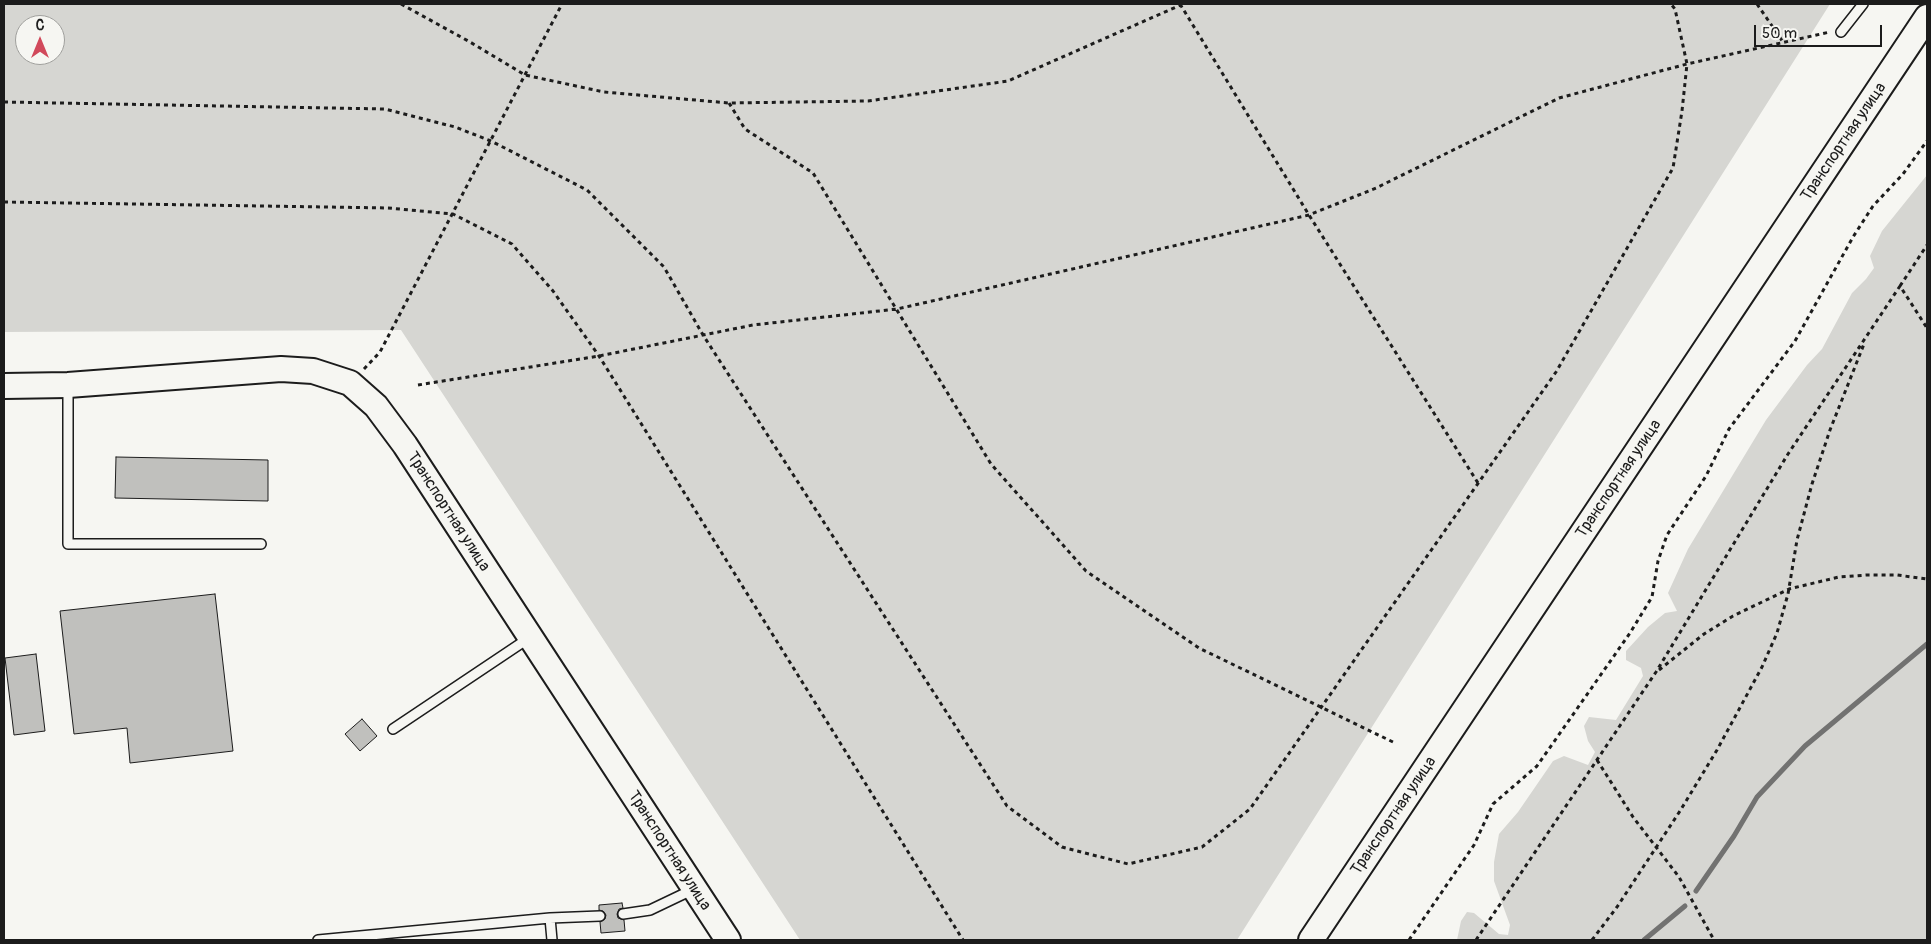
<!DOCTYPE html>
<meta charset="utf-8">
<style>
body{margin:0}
#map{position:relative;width:1931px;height:944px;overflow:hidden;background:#f6f6f2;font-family:Pangolin,sans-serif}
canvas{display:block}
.frame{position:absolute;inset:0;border:5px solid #1c1c1c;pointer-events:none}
.north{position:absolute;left:15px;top:15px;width:50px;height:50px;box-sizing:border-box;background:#f6f6f2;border:1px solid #9f9f9c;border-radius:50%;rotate:0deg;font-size:14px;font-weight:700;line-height:20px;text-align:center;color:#1c1c1c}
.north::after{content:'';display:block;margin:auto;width:18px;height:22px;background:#d1495b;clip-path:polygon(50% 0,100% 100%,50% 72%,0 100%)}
.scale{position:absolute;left:1754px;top:25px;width:128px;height:22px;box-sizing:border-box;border:2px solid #1c1c1c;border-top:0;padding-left:6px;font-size:15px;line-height:18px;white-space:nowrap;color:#1c1c1c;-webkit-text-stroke:4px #f6f6f2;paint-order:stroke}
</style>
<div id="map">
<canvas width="1931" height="944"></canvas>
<div class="frame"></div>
<div class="north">С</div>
<div class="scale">50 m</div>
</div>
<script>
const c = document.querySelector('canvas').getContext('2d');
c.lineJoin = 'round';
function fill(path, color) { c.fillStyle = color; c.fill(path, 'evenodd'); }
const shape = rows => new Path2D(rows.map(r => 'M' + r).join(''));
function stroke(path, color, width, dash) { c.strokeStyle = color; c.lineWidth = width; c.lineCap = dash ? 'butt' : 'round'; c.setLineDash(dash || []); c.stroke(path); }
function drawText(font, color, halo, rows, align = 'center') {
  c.font = font + ' Pangolin,sans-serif'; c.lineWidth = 4; c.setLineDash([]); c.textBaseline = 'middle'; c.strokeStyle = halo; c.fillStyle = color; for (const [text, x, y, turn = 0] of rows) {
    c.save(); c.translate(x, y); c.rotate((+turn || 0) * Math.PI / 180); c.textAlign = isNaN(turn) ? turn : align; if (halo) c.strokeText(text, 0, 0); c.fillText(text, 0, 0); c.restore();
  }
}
fill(shape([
 [4,4,1830,4,1237,940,800,940,401,330,4,332],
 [25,25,55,25,55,55,25,55],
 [1927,175,1927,940,1457,940,1461,921,1467,912,1474,913,1499,934,1508,935,1510,925,1494,881,1494,862,1499,834,1518,812,1553,761,1564,756,1588,765,1595,752,1588,741,1584,726,1589,717,1616,720,1643,676,1641,668,1626,660,1626,651,1648,627,1665,613,1677,611,1668,593,1688,549,1766,420,1807,365,1822,349,1852,293,1866,279,1874,268,1870,256,1882,231]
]), '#d6d6d2');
stroke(shape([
 [1696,891,1734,836,1757,797,1805,746,1927,644],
 [1644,940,1685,906]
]), '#727271', 5);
const building = shape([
 [116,457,268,460,268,501,115,498,116,457],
 [215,594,233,751,130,763,127,728,74,734,60,611,215,594],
 [36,654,45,731,14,735,5,658,36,654],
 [362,719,377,736,360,751,345,734,362,719],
 [622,903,623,908,619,909,617,914,618,918,624,920,625,931,601,933,600,922,605,919,606,915,603,911,599,910,599,905,622,903]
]);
fill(building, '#c0c0bd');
stroke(building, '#1c1c1c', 1);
const lane = shape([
 [1841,32,1863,4],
 [68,386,68,544,261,544],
 [393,729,529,638],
 [623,914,650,910,694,889],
 [550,918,552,940],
 [318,940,550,918,600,916]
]);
const secondary = shape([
 [4,386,68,385,281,369,313,371,350,383,376,406,405,445,728,940],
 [1311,940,1927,17]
]);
stroke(lane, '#1c1c1c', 12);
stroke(secondary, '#1c1c1c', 28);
stroke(shape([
 [401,4,470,42,525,75,604,92,729,103,868,101,1008,81,1183,4],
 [1180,4,1309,215,1478,483],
 [1757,4,1783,42],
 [4,102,385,109,455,127,491,141,587,190,664,267,703,335,1007,806,1062,847,1128,864,1202,847,1250,809,1556,372,1673,168,1682,111,1687,64,1675,9,1671,4],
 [729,103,745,129,813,173,991,464,1086,571,1199,648,1395,743],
 [4,202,388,208,453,214,512,244,553,291,599,356,963,940],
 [1900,286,1927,245],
 [364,369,380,352,562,4],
 [418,385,599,356,753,325,897,309,1309,215,1376,188,1559,98,1687,64,1830,32],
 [1659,670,1704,634,1733,616,1789,589,1839,577,1867,575,1897,575,1927,579],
 [1597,760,1633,817,1679,877,1714,940],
 [1409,940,1474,845,1493,804,1537,766,1630,633,1652,597,1658,561,1667,535,1706,476,1729,429,1795,341,1853,237,1873,206,1903,174,1927,141],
 [1476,940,1656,672,1788,454,1900,286,1927,328],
 [1592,940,1617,907,1680,811,1717,750,1762,667,1777,633,1788,594,1797,540,1812,484,1830,430,1864,344]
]), '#1c1c1c', 3, [4, 4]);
stroke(lane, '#f6f6f2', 9);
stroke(secondary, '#f6f6f2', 24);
drawText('16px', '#1c1c1c', '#f6f6f2', [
 ["Транспортная улица",1844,142,-56],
 ["Транспортная улица",1619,479,-56],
 ["Транспортная улица",448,512,57],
 ["Транспортная улица",1394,816,-56],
 ["Транспортная улица",669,851,57]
]);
</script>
